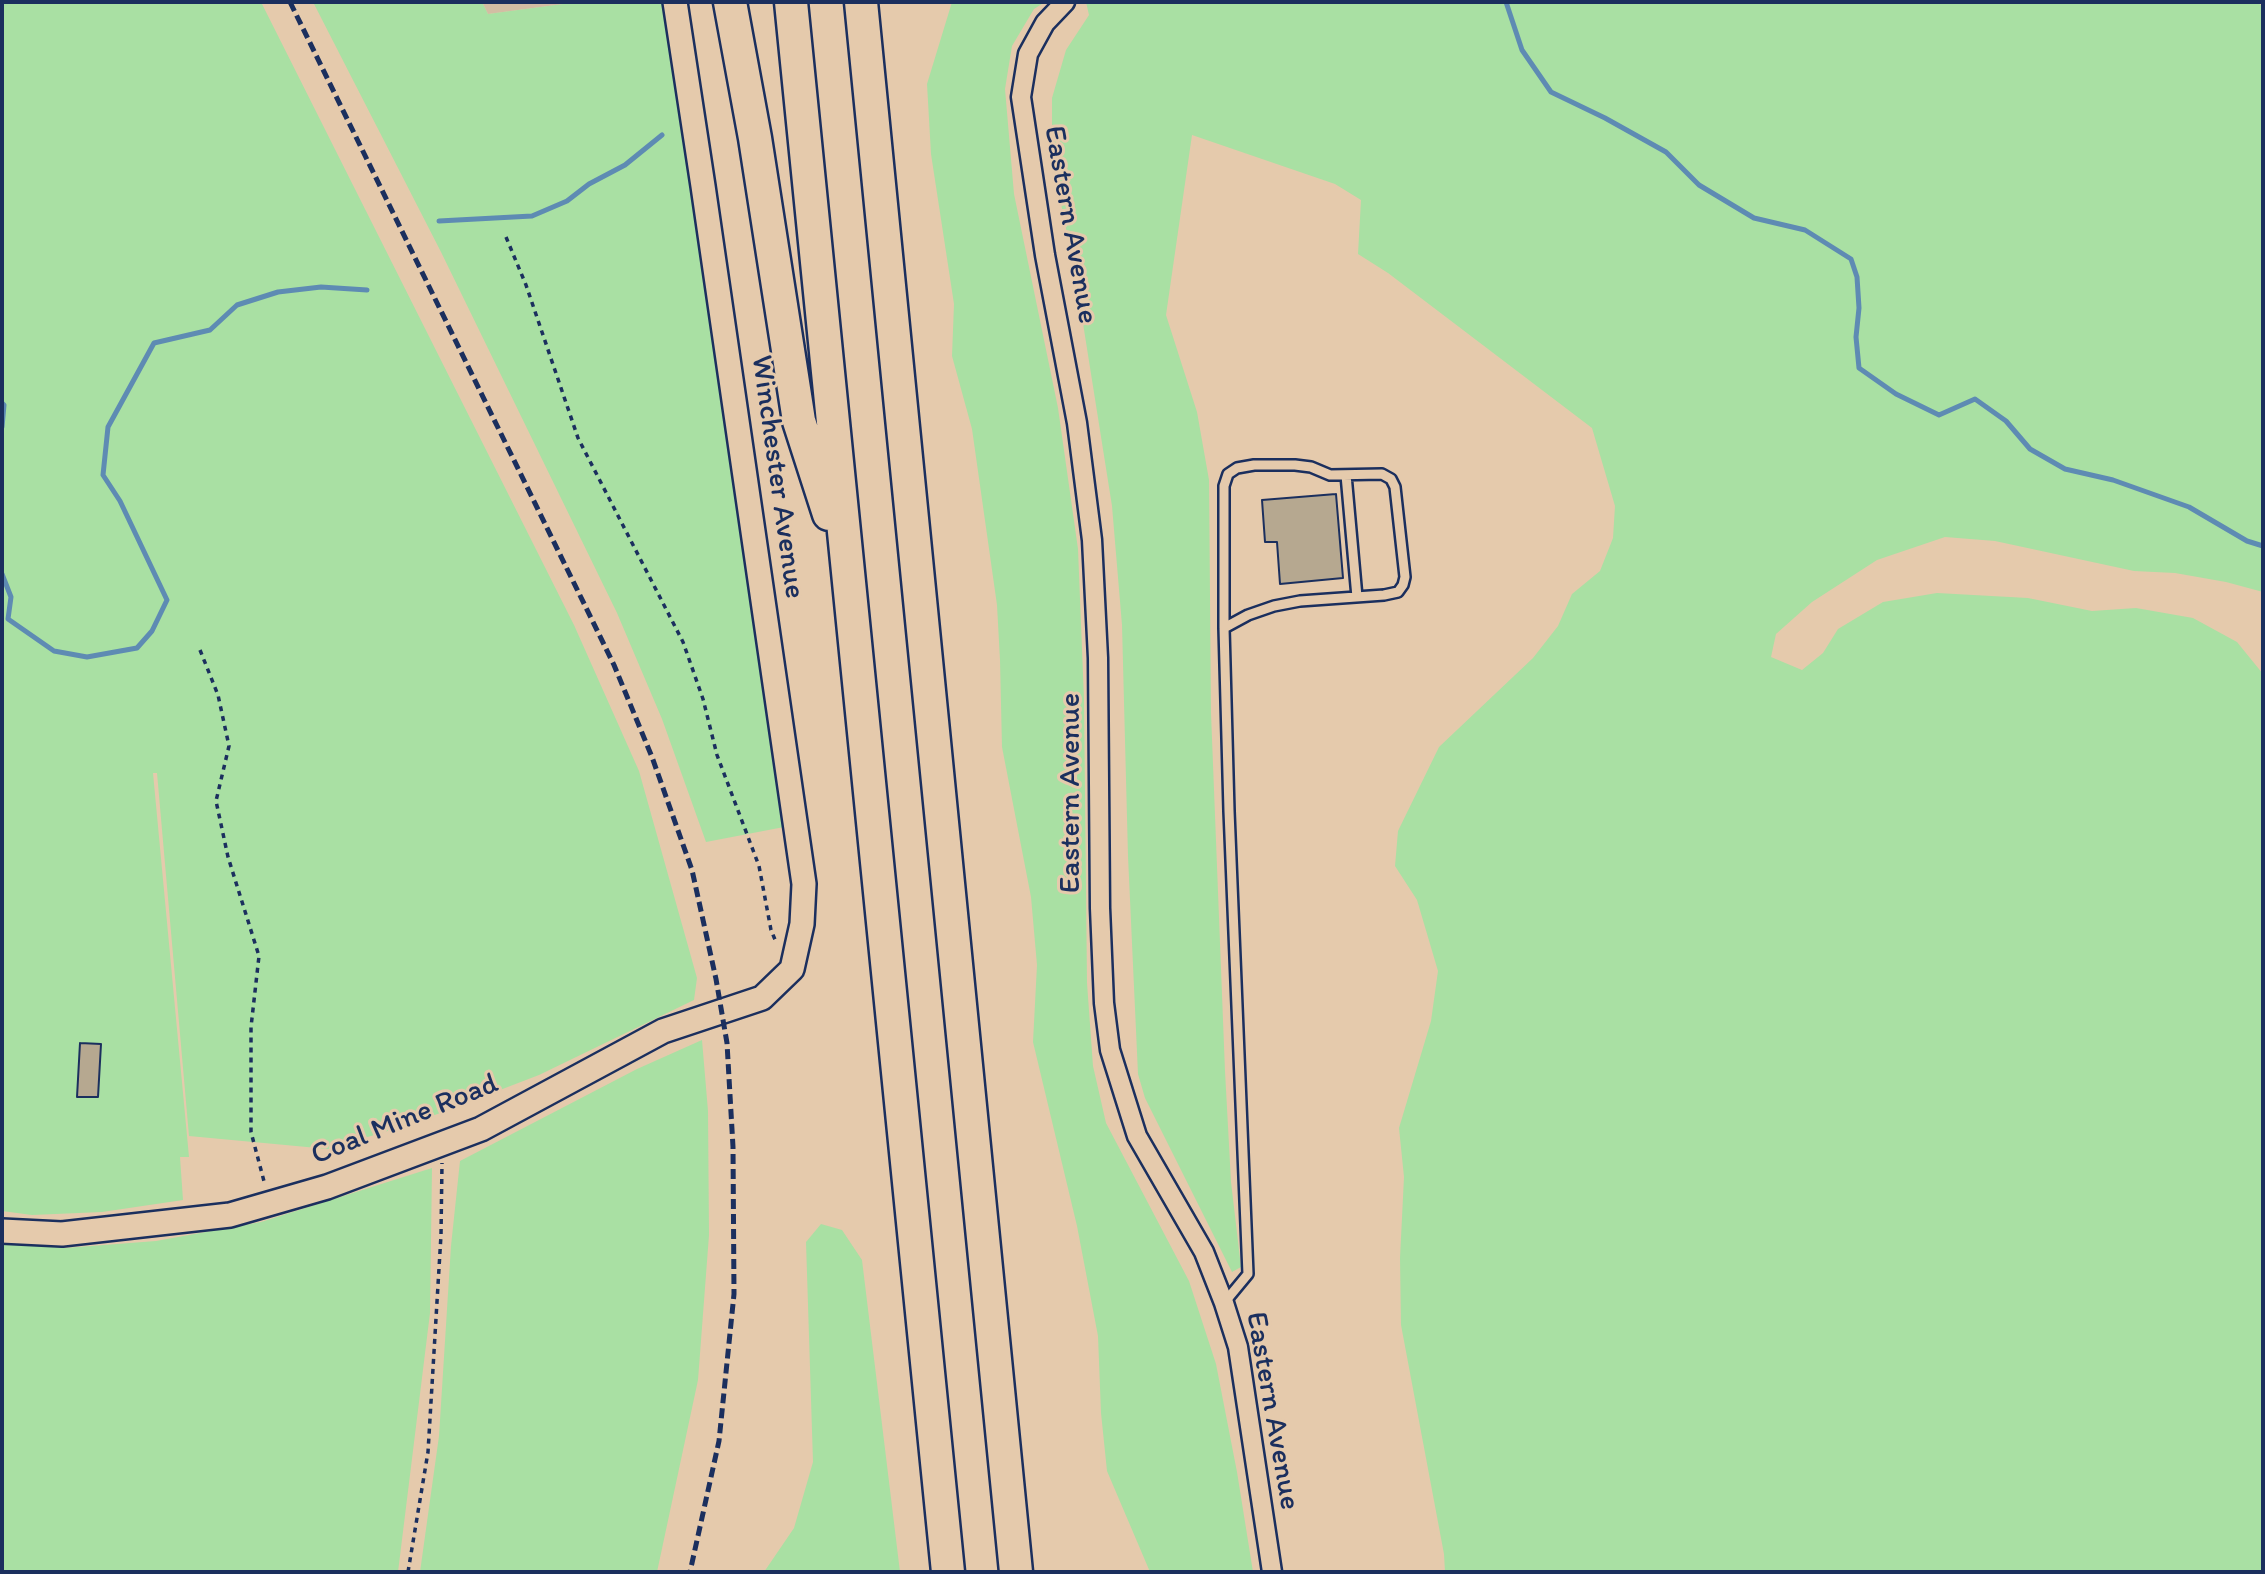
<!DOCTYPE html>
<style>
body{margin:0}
#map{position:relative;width:2265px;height:1574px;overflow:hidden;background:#e5caac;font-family:Itim,sans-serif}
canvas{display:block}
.frame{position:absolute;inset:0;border:4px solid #1b2f5e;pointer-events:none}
</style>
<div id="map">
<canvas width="2265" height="1574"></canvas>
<div class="frame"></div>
</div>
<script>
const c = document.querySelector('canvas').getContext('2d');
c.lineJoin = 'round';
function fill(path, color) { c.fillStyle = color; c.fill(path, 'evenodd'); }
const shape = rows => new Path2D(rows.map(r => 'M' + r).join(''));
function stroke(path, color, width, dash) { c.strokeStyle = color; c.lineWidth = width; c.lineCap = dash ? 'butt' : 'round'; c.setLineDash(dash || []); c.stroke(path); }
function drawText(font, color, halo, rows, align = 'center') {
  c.font = font + ' Itim,sans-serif'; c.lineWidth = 6; c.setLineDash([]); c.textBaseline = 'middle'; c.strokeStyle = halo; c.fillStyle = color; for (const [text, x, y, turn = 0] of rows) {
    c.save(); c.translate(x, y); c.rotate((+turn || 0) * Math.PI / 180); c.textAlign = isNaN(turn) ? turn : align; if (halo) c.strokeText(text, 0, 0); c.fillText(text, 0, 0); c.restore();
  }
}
fill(shape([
 [482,2,578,2,488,14]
]), '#d3bda3');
fill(shape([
 [2,2,261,2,574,625,639,771,697,978,694,1000,539,1075,414,1123,328,1149,189,1136,157,773,153,773,189,1157,180,1157,183,1200,102,1212,32,1215,2,1211],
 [313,2,482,2,488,14,578,2,663,2,735,483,784,827,706,842,662,719,617,613,441,252],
 [952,2,1045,2,1034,9,1012,46,1005,89,1014,194,1058,408,1078,549,1084,699,1087,983,1093,1066,1106,1123,1189,1281,1216,1364,1237,1472,1253,1572,1150,1572,1107,1471,1101,1413,1098,1336,1077,1226,1033,1042,1037,965,1031,897,1002,747,1000,660,997,605,972,429,952,356,954,304,931,154,927,84],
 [1086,2,2257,2,2263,7,2263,592,2226,582,2175,573,2134,571,1995,541,1945,537,1877,560,1812,602,1776,634,1771,657,1802,670,1823,653,1838,629,1883,602,1937,593,2028,598,2092,611,2136,608,2193,618,2237,642,2263,674,2263,1572,1445,1572,1444,1554,1401,1325,1400,1258,1404,1177,1399,1128,1431,1021,1438,971,1417,900,1395,866,1398,831,1439,747,1533,658,1558,626,1572,594,1600,571,1613,538,1615,506,1592,428,1388,273,1358,254,1361,200,1335,184,1192,135,1166,315,1197,412,1209,480,1211,713,1225,1071,1231,1182,1241,1267,1232,1272,1145,1098,1138,1074,1128,856,1122,625,1112,506,1075,273,1052,159,1052,98,1066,50,1089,15],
 [702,1040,708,1111,709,1235,698,1380,657,1572,420,1572,439,1436,451,1246,460,1161,637,1069],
 [432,1168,430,1313,398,1572,2,1572,2,1241,65,1248,156,1241,261,1222],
 [821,1224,842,1230,862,1260,900,1572,764,1572,794,1528,813,1462,806,1242]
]), '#a9e0a3');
stroke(shape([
 [1506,2,1522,50,1551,92,1605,118,1666,152,1699,185,1754,218,1805,230,1851,259,1857,277,1859,308,1856,337,1859,368,1896,394,1939,415,1975,399,2006,421,2030,449,2065,469,2113,480,2189,507,2247,541,2263,546],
 [439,221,532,216,567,201,589,184,625,165,662,135],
 [2,403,4,405,2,427],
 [2,574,11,597,8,619,54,651,87,657,137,648,152,631,167,600,120,501,103,475,108,427,154,343,210,330,237,305,278,292,321,287,367,290]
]), '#5e8bb3', 5);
const building = shape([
 [1336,494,1343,578,1280,584,1277,542,1265,542,1262,500,1336,494],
 [80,1043,101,1044,98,1097,77,1097,80,1043]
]);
fill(building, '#b6a890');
stroke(building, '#1b2f5e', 2);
const service = shape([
 [1346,475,1357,597],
 [1224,628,1248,615,1274,606,1300,601,1384,595,1398,592,1403,585,1405,577,1395,487,1391,479,1382,474,1330,475,1311,467,1295,465,1254,465,1237,468,1228,474,1224,486,1224,628,1229,811,1248,1274,1224,1303]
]);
const minor = shape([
 [1065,2,1045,23,1028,54,1021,97,1045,255,1077,423,1092,540,1098,658,1100,908,1104,1003,1110,1050,1137,1136,1204,1252,1224,1303,1238,1347,1272,1572]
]);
const tertiary = shape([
 [2,1231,62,1234,230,1215,327,1187,481,1129,663,1031,762,998,792,969,802,924,804,884,703,186,675,2]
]);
const motorway = shape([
 [730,2,755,138,799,421,829,514],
 [791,2,948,1572],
 [861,2,1016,1572]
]);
stroke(service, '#1b2f5e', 14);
stroke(minor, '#1b2f5e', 23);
stroke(tertiary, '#1b2f5e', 28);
stroke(motorway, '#1b2f5e', 37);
stroke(shape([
 [506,237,526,285,578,438,683,642,703,699,717,755,759,866,771,930,776,942],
 [200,650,218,695,229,746,216,801,228,857,259,956,251,1027,251,1132,265,1185],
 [408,1572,428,1452,441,1235,442,1163]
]), '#1b2f5e', 3.5, [5, 5]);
stroke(service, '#e5caac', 9);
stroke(minor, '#e5caac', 18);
stroke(tertiary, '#e5caac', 23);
stroke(motorway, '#e5caac', 32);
stroke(shape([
 [290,2,614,665,652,757,692,870,716,979,727,1043,733,1147,734,1294,719,1441,690,1572]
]), '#1b2f5e', 5, [10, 5]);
drawText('30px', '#1b2f5e', '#e5caac', [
 ["Eastern Avenue",1070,225,80],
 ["Winchester Avenue",777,477,82],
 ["Eastern Avenue",1071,793,-90],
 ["Coal Mine Road",405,1120,-22],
 ["Eastern Avenue",1272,1411,80]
]);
</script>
